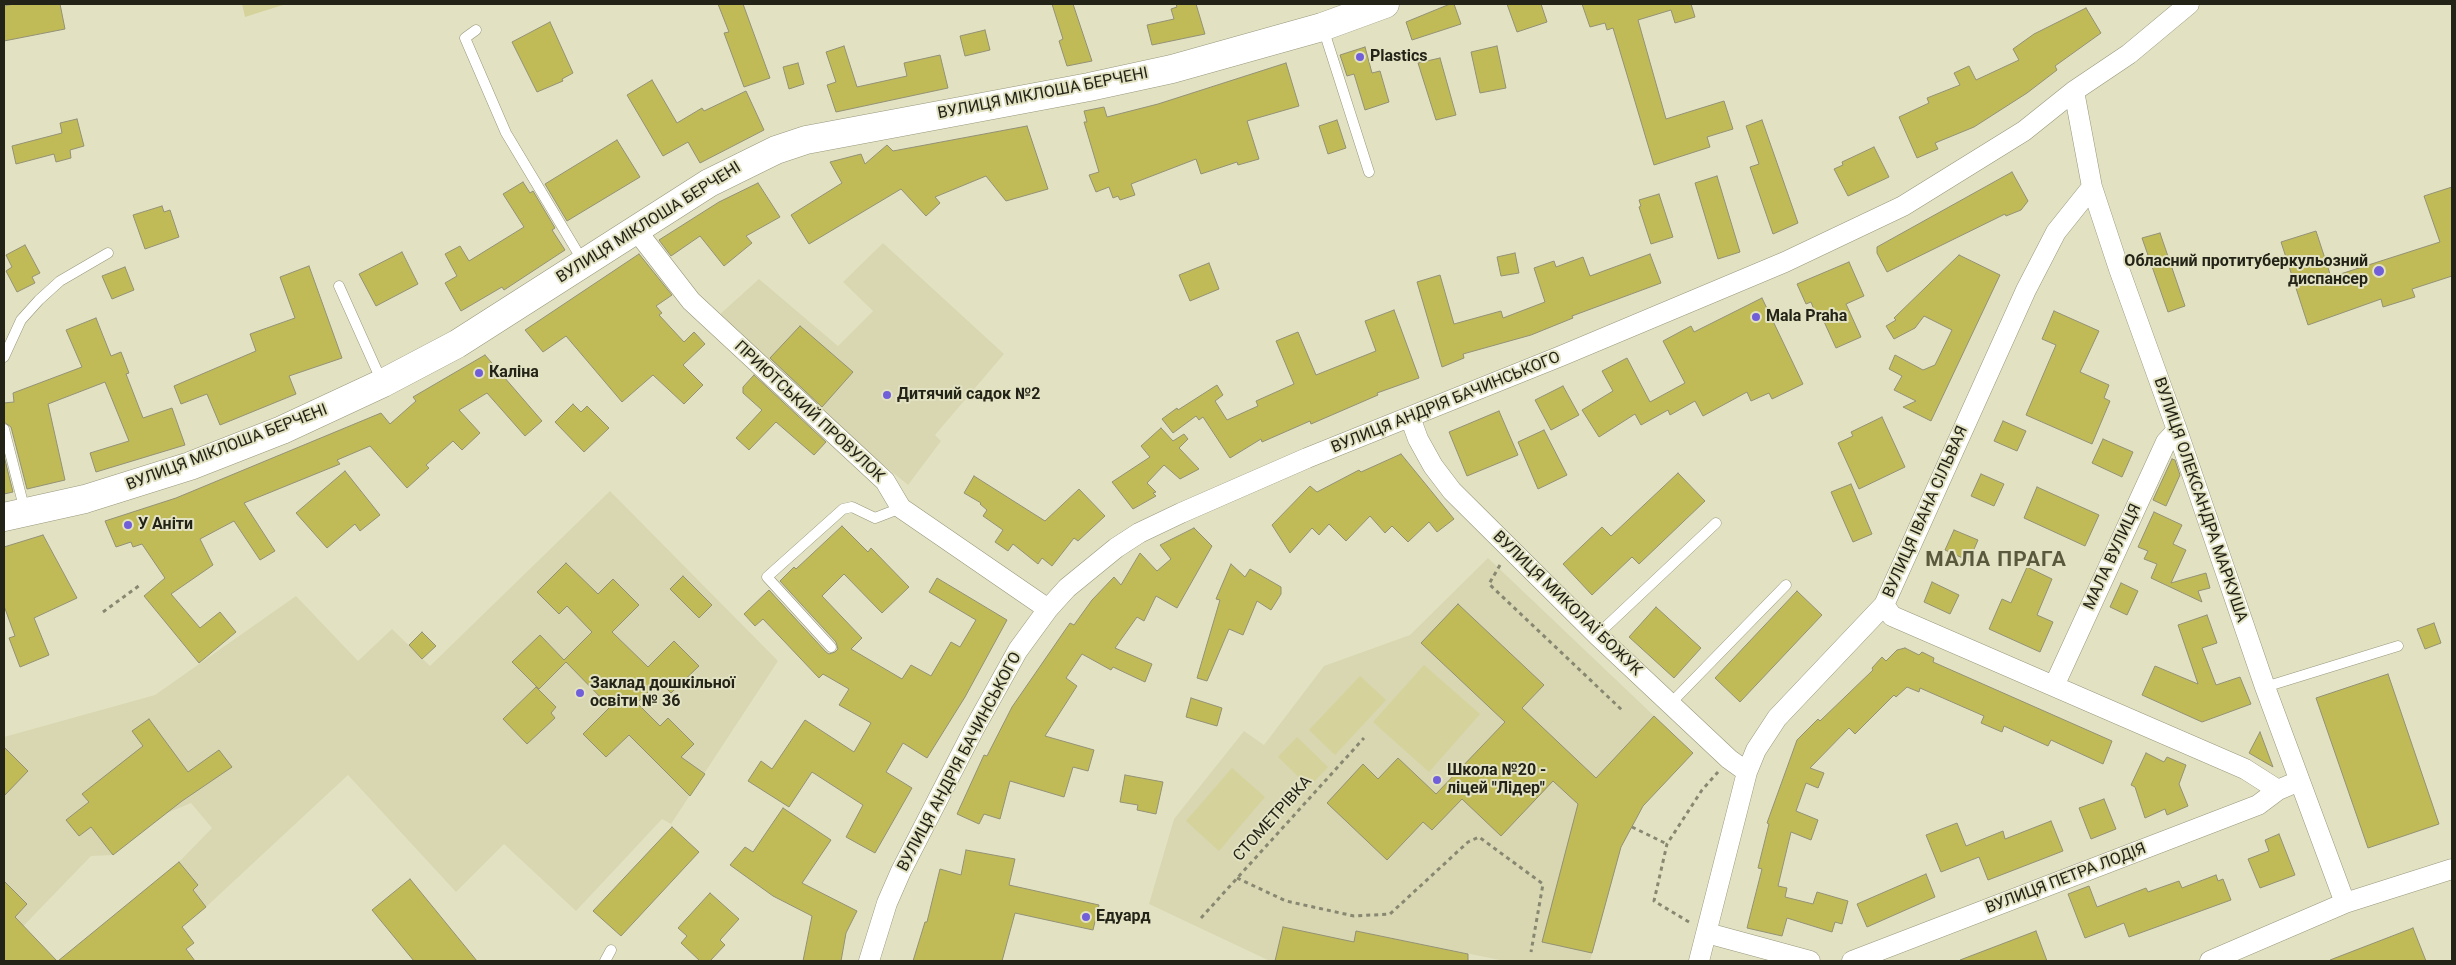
<!DOCTYPE html>
<meta charset="utf-8">
<style>
body{margin:0}
#map{position:relative;width:2456px;height:965px;overflow:hidden;background:#e2e2c3;font-family:Roboto,sans-serif}
canvas{display:block}
.frame{position:absolute;inset:0;border:5px solid #232317;pointer-events:none}
</style>
<div id="map">
<canvas width="2456" height="965"></canvas>
<div class="frame"></div>
</div>
<script>
const c = document.querySelector('canvas').getContext('2d');
c.lineJoin = 'round';
function fill(path, color) { c.fillStyle = color; c.fill(path, 'evenodd'); }
const shape = rows => new Path2D(rows.map(r => 'M' + r).join(''));
function stroke(path, color, width, dash) { c.strokeStyle = color; c.lineWidth = width; c.lineCap = dash ? 'butt' : 'round'; c.setLineDash(dash || []); c.stroke(path); }
function drawText(font, color, halo, rows, align = 'center') {
  c.font = font + ' Roboto,sans-serif'; c.lineWidth = 4; c.setLineDash([]); c.textBaseline = 'middle'; c.strokeStyle = halo; c.fillStyle = color; for (const [text, x, y, turn = 0] of rows) {
    c.save(); c.translate(x, y); c.rotate((+turn || 0) * Math.PI / 180); c.textAlign = isNaN(turn) ? turn : align; if (halo) c.strokeText(text, 0, 0); c.fillText(text, 0, 0); c.restore();
  }
}
fill(shape([
 [883,243,1004,354,935,435,941,441,908,485,851,438,718,316,759,279,838,346,873,311,843,282],
 [610,491,778,661,671,824,662,819,576,911,504,844,456,892,348,775,206,907,133,961,114,961,90,935,179,862,212,828,191,803,167,813,113,855,91,856,4,946,4,737,155,695,296,596,358,661,392,629,430,666],
 [1488,558,1693,753,1643,806,1621,847,1590,961,1505,961,1357,931,1350,961,1270,961,1149,904,1174,819,1244,731,1264,745,1324,666,1410,635]
]), '#d8d7b1');
fill(shape([
 [242,4,286,4,245,17],
 [1424,665,1480,714,1429,772,1373,722],
 [1360,676,1386,700,1335,755,1309,730],
 [1297,737,1328,767,1309,787,1278,757],
 [1232,768,1265,797,1219,851,1186,821]
]), '#d5d39b');
const building = shape([
 [14,4,60,4,65,29,4,41,4,6,14,4],
 [718,4,743,4,770,78,744,87,724,33,729,32,718,4],
 [1052,4,1073,4,1092,61,1067,66,1059,41,1063,39,1052,4],
 [1176,4,1196,4,1205,34,1152,45,1147,25,1174,19,1171,9,1177,7,1176,4],
 [1450,4,1454,4,1461,24,1412,40,1406,22,1450,4],
 [1507,4,1541,4,1547,22,1517,32,1507,4],
 [1582,4,1691,4,1695,17,1675,23,1671,10,1638,20,1666,119,1724,101,1733,129,1707,137,1710,147,1654,165,1613,28,1607,30,1605,23,1590,27,1582,4],
 [2086,8,2101,33,2055,66,2057,70,2027,93,1974,127,1935,143,1938,149,1917,158,1899,117,1929,103,1927,98,1960,85,1954,73,1969,66,1976,80,2019,60,2013,49,2034,34,2086,8],
 [550,22,573,73,562,79,563,81,537,92,512,42,550,22],
 [985,30,990,50,965,56,960,36,985,30],
 [844,46,857,87,907,76,904,63,940,55,948,88,836,112,827,85,836,82,826,52,844,46],
 [1497,46,1506,88,1480,93,1471,52,1497,46],
 [1365,47,1372,73,1380,71,1389,102,1365,110,1354,74,1347,76,1340,55,1365,47],
 [1440,58,1456,115,1436,120,1418,63,1440,58],
 [798,63,804,84,789,89,783,67,798,63],
 [1286,63,1299,106,1247,121,1259,159,1238,165,1237,162,1201,174,1196,159,1131,184,1135,195,1120,200,1118,196,1113,198,1109,187,1096,192,1089,175,1099,172,1084,122,1087,122,1084,111,1104,107,1107,117,1158,104,1286,63],
 [652,80,677,123,702,108,704,111,746,91,764,130,700,163,688,142,663,156,627,95,652,80],
 [77,119,84,146,70,150,71,158,56,162,54,154,16,164,12,146,62,133,60,123,77,119],
 [1337,120,1346,148,1328,154,1319,126,1337,120],
 [1762,120,1798,223,1773,234,1750,167,1759,164,1746,126,1762,120],
 [1027,126,1048,189,1006,201,986,176,935,197,940,203,926,216,901,189,809,244,791,215,842,183,830,162,861,154,865,164,887,145,893,151,1027,126],
 [617,140,640,177,567,221,545,184,617,140],
 [1874,147,1889,177,1848,196,1834,169,1843,165,1842,162,1874,147],
 [2012,172,2028,201,2021,210,2006,216,2005,214,1887,272,1877,253,1877,247,2012,172],
 [1717,176,1740,252,1718,259,1695,183,1717,176],
 [523,182,530,193,533,191,555,228,552,230,565,250,504,290,502,287,461,311,445,283,457,276,445,254,460,246,469,261,524,227,503,194,523,182],
 [758,183,780,217,746,236,752,243,724,266,700,236,671,256,659,240,719,202,758,183],
 [2452,187,2452,276,2412,289,2415,297,2383,307,2381,299,2308,325,2281,242,2316,231,2331,277,2440,242,2424,196,2452,187],
 [1659,194,1673,237,1651,244,1639,207,1641,206,1639,200,1659,194],
 [162,206,164,212,170,210,179,237,145,249,133,215,162,206],
 [2160,233,2185,306,2168,312,2142,238,2160,233],
 [25,245,40,273,32,277,35,283,17,292,6,271,12,267,6,255,25,245],
 [402,252,418,284,376,306,359,274,402,252],
 [1515,253,1519,273,1501,276,1497,257,1515,253],
 [639,254,672,295,656,306,662,313,659,315,684,342,694,332,705,344,683,365,703,385,684,404,653,375,622,402,566,336,543,352,525,330,639,254],
 [1650,254,1661,283,1572,316,1573,318,1531,335,1463,354,1464,358,1442,367,1417,282,1440,275,1454,324,1501,311,1503,318,1545,302,1534,268,1554,261,1556,267,1583,257,1590,276,1650,254],
 [1959,255,2000,275,1931,421,1903,407,1916,401,1894,390,1902,376,1889,369,1895,355,1923,370,1935,365,1952,330,1924,316,1915,328,1894,339,1886,326,1896,320,1894,318,1959,255],
 [1849,262,1864,296,1846,304,1861,337,1836,348,1821,315,1817,317,1811,302,1806,304,1797,284,1849,262],
 [1209,263,1219,289,1190,301,1179,275,1209,263],
 [309,266,342,358,289,376,296,394,220,425,207,394,181,404,174,386,256,351,250,334,295,318,280,277,309,266],
 [125,267,134,290,112,299,102,276,125,267],
 [1762,298,1803,384,1772,399,1769,393,1751,401,1747,392,1703,416,1695,401,1670,415,1668,410,1641,425,1635,414,1599,437,1582,410,1613,391,1602,371,1627,358,1650,402,1685,383,1663,341,1691,326,1694,332,1762,298],
 [1394,310,1419,378,1377,393,1378,395,1311,424,1310,421,1262,442,1261,439,1230,458,1203,417,1199,420,1196,416,1173,433,1162,419,1177,408,1178,410,1217,385,1223,395,1215,401,1227,420,1258,406,1256,401,1294,384,1276,341,1298,332,1316,375,1376,351,1365,321,1394,310],
 [2054,311,2099,331,2080,372,2109,385,2104,398,2110,401,2092,444,2026,415,2056,345,2042,339,2054,311],
 [96,318,111,356,121,352,129,373,126,374,143,418,172,408,185,445,96,472,90,453,129,441,105,382,48,404,65,480,27,489,11,427,4,422,4,403,14,402,13,393,82,367,66,330,96,318],
 [800,326,853,372,822,407,770,358,800,326],
 [485,355,542,421,525,436,487,393,459,410,480,433,462,450,453,441,426,465,429,468,407,488,370,446,337,460,340,464,244,503,275,551,260,560,234,521,200,539,213,565,171,594,200,628,220,612,236,632,199,663,144,596,165,578,142,544,133,547,131,542,116,547,105,521,176,498,381,413,390,424,416,401,413,397,485,355],
 [754,375,826,442,814,455,776,422,749,450,736,438,762,410,743,393,743,387,754,375],
 [1563,386,1579,415,1551,430,1535,400,1563,386],
 [573,404,581,412,587,406,609,428,584,452,555,422,573,404],
 [1499,411,1518,455,1467,476,1449,432,1499,411],
 [1882,417,1905,467,1859,489,1838,443,1853,436,1851,432,1882,417],
 [2003,421,2026,431,2017,451,1994,441,2003,421],
 [1161,428,1173,441,1184,434,1188,439,1179,448,1199,469,1180,479,1164,465,1147,483,1156,492,1153,493,1156,496,1133,509,1112,482,1150,457,1141,446,1161,428],
 [1544,430,1567,475,1538,489,1518,442,1544,430],
 [2103,439,2133,452,2122,477,2092,463,2103,439],
 [1401,454,1454,519,1437,532,1429,522,1408,542,1392,526,1385,533,1370,516,1346,541,1329,524,1319,535,1312,528,1290,553,1272,525,1310,486,1317,492,1359,470,1361,472,1401,454],
 [4,456,13,492,4,494,4,456],
 [2172,459,2175,460,2180,475,2166,506,2153,500,2172,459],
 [345,471,380,515,360,531,355,524,327,548,296,513,345,471],
 [1678,473,1705,501,1639,564,1632,557,1592,595,1563,564,1602,527,1611,536,1678,473],
 [1981,474,2004,484,1994,506,1971,496,1981,474],
 [974,476,1045,521,1079,489,1105,516,1078,541,1074,538,1052,566,1042,558,1038,564,1013,544,1008,551,995,542,1003,530,983,516,987,510,980,504,981,503,964,493,974,476],
 [1851,484,1872,534,1853,542,1831,492,1851,484],
 [2037,487,2099,515,2085,546,2024,518,2037,487],
 [2154,512,2182,525,2173,544,2186,550,2171,583,2206,573,2210,588,2198,591,2202,602,2151,578,2157,564,2144,559,2148,551,2138,547,2154,512],
 [842,526,868,552,871,548,909,587,882,613,844,574,822,596,862,638,851,649,902,679,911,665,931,676,951,642,960,647,976,620,929,592,937,578,1007,620,965,697,927,758,903,743,886,772,912,788,875,853,846,837,863,805,812,772,789,807,748,781,761,761,772,769,805,720,854,752,871,723,839,705,849,689,823,674,819,678,763,619,755,626,744,614,769,590,826,652,829,654,835,652,838,649,836,642,780,581,794,567,796,569,842,526],
 [1194,528,1212,546,1177,608,1156,596,1144,621,1137,617,1115,648,1152,664,1145,682,1113,667,1111,670,1082,654,1066,678,1077,686,1045,736,1094,750,1088,771,1073,767,1064,797,1010,781,1000,819,984,814,979,824,957,814,984,755,987,756,1012,707,1070,623,1074,625,1092,600,1114,577,1121,585,1140,553,1157,571,1171,559,1160,545,1194,528],
 [1954,530,1978,540,1969,561,1945,550,1954,530],
 [43,535,77,598,34,618,49,655,20,667,9,638,15,636,4,606,4,547,43,535],
 [566,563,598,594,613,579,639,605,612,632,648,667,674,641,699,666,671,693,659,681,637,703,660,726,668,718,694,744,681,757,705,774,690,796,629,735,606,757,583,734,610,707,566,662,539,689,512,662,540,635,564,660,592,632,567,606,559,614,537,592,566,563],
 [1231,564,1245,577,1250,569,1281,587,1281,594,1271,610,1257,601,1243,635,1229,629,1207,681,1197,678,1220,600,1216,599,1231,564],
 [2027,567,2052,579,2037,615,2053,622,2040,652,1989,629,2002,599,2011,603,2027,567],
 [683,576,712,605,699,618,670,589,683,576],
 [1932,582,1959,595,1950,614,1924,602,1932,582],
 [2121,583,2138,591,2127,615,2110,607,2121,583],
 [1797,591,1822,615,1740,702,1715,678,1797,591],
 [1458,604,1544,685,1522,708,1596,778,1654,716,1693,753,1643,806,1621,847,1592,953,1542,942,1578,804,1553,781,1501,836,1462,799,1432,830,1423,822,1387,860,1327,803,1363,764,1378,779,1398,758,1436,794,1505,722,1421,643,1458,604],
 [1656,607,1701,648,1674,678,1629,637,1656,607],
 [2207,615,2217,643,2202,648,2216,685,2240,677,2251,704,2202,722,2142,695,2155,666,2198,684,2178,625,2207,615],
 [2434,623,2441,643,2425,649,2417,629,2434,623],
 [422,632,436,646,422,659,409,645,422,632],
 [1905,648,1919,655,1922,652,1934,658,1933,662,2112,741,2103,764,2051,740,2048,746,2004,726,2002,732,1981,723,1984,716,1920,688,1919,692,1907,687,1896,697,1894,695,1855,734,1849,728,1810,768,1824,773,1818,788,1806,783,1796,811,1818,820,1811,840,1791,832,1778,886,1787,888,1785,897,1813,904,1817,892,1848,901,1842,924,1835,922,1832,932,1787,918,1782,936,1747,928,1762,869,1758,868,1769,824,1767,823,1797,740,1818,719,1820,721,1873,670,1872,668,1882,657,1886,661,1897,650,1905,648],
 [2388,674,2439,824,2368,848,2316,698,2388,674],
 [536,687,556,707,551,713,555,718,527,744,503,719,536,687],
 [1191,698,1222,708,1217,726,1186,717,1191,698],
 [149,719,188,772,219,750,232,767,182,801,113,855,91,827,79,836,66,820,89,802,82,794,143,746,132,731,149,719],
 [2260,732,2273,767,2249,753,2260,732],
 [4,747,28,771,4,796,4,747],
 [2146,753,2164,762,2167,757,2186,765,2179,784,2188,806,2167,815,2165,809,2145,818,2135,787,2131,785,2146,753],
 [1125,775,1163,782,1156,814,1137,810,1138,805,1120,802,1125,775],
 [2104,799,2116,829,2091,839,2079,808,2104,799],
 [783,808,831,840,802,883,857,911,846,933,841,961,803,961,812,916,773,896,730,865,745,847,753,852,783,808],
 [2051,821,2063,851,1988,880,1979,857,1941,872,1926,835,1957,823,1966,846,2003,831,2005,839,2051,821],
 [672,827,699,852,621,936,593,911,672,827],
 [2279,834,2295,875,2260,888,2248,859,2269,851,2265,840,2279,834],
 [966,850,1015,859,1009,885,1099,905,1093,930,1015,913,1002,961,913,961,925,922,927,922,940,869,961,875,966,850],
 [179,862,198,885,193,890,206,907,182,927,194,943,186,949,195,961,58,961,179,862],
 [1926,874,1935,897,1867,927,1857,904,1926,874],
 [2216,875,2218,881,2223,879,2231,900,2129,937,2124,923,2085,938,2068,894,2089,886,2097,907,2146,888,2148,892,2179,881,2182,888,2216,875],
 [410,879,477,961,414,961,372,910,410,879],
 [4,881,27,904,15,917,57,961,4,961,4,881],
 [710,893,739,919,720,940,725,945,710,961,700,961,681,943,687,936,678,928,710,893],
 [1283,927,1354,942,1356,931,1468,954,1468,961,1275,961,1283,927],
 [2413,928,2426,961,2330,961,2330,960,2413,928],
 [2036,931,2047,961,1960,961,1960,960,2036,931]
]);
fill(building, '#c1bb57');
stroke(building, '#929175', 1);
const lane = shape([
 [1323,28,1369,172],
 [476,30,465,38,506,133,584,263],
 [339,286,382,382],
 [4,357,21,320,39,300,60,281,108,253],
 [4,429,25,511],
 [1597,635,1716,523],
 [831,647,767,577,843,509,852,507,875,518,901,508],
 [2265,687,2398,646],
 [1671,703,1786,585],
 [605,961,611,950]
]);
const street = shape([
 [2074,91,2092,187,2119,269,2177,430,2265,687,2345,903],
 [636,230,691,301,885,481,901,508,1048,609],
 [1410,417,1418,439,1433,466,1452,491,1597,635,1729,759,1747,772],
 [1884,605,1892,616,2245,769,2278,790],
 [2054,686,2166,442,2177,430],
 [1707,933,1810,961],
 [869,961,887,903,901,871,974,729,1018,650,1048,609,1067,588,1116,548,1139,533,1181,513,1307,458,1561,356,1785,262,1903,206,2024,131,2074,91,2129,54,2189,4],
 [1699,961,1747,772,1756,750,1777,718,1884,605,2026,290,2056,232,2092,187],
 [1852,961,2258,805,2278,790,2299,781],
 [2210,961,2345,903,2452,869]
]);
const secondary = shape([
 [4,517,85,499,190,466,282,430,383,383,457,344,709,183,776,150,806,140,1089,87,1172,69,1322,27,1385,4]
]);
stroke(lane, '#97967a', 11);
stroke(street, '#97967a', 21);
stroke(secondary, '#97967a', 29);
stroke(shape([
 [1500,565,1489,584,1623,711],
 [103,612,140,585],
 [1632,827,1667,844],
 [1237,878,1286,901,1354,916,1390,914,1468,842,1479,837,1543,884,1531,952],
 [1201,918,1364,738],
 [1689,922,1654,901,1667,844,1702,790,1718,772]
]), '#888872', 3, [4, 4]);
stroke(lane, '#fff', 10);
stroke(street, '#fff', 20);
stroke(secondary, '#fff', 28);
for (const [x, y, r, color] of [
 [1360,57,5,"#715fda"],
 [2379,271,6,"#715fda"],
 [1756,317,5,"#715fda"],
 [479,373,5,"#715fda"],
 [887,395,5,"#715fda"],
 [128,525,5,"#715fda"],
 [580,693,5,"#715fda"],
 [1437,780,5,"#715fda"],
 [1086,917,5,"#715fda"]
]) { const dot = new Path2D(); dot.arc(x, y, r, 0, 2 * Math.PI); c.fillStyle = color; c.fill(dot); stroke(dot, '#e2e2c3', 2); }
drawText('bold 16px', '#232317', '#e2e2c3', [
 ["Plastics",1370,57],
 ["Обласний протитуберкульозний",2368,262,"right"],
 ["диспансер",2368,280,"right"],
 ["Mala Praha",1766,317],
 ["Калiна",489,373],
 ["Дитячий садок №2",897,395],
 ["У Аніти",138,525],
 ["Заклад дошкільної",590,684],
 ["освіти № 36",590,702],
 ["Школа №20 -",1447,771],
 ["ліцей \"Лідер\"",1447,789],
 ["Едуард",1096,917]
], 'left');
drawText('16px', '#232317', '#e2e2c3', [
 ["ВУЛИЦЯ МІКЛОША БЕРЧЕНІ",1043,94,-11],
 ["ВУЛИЦЯ МІКЛОША БЕРЧЕНІ",649,223,-32],
 ["ВУЛИЦЯ АНДРІЯ БАЧИНСЬКОГО",1446,403,-22],
 ["ПРИЮТСЬКИЙ ПРОВУЛОК",809,412,43],
 ["ВУЛИЦЯ МІКЛОША БЕРЧЕНІ",227,448,-21],
 ["ВУЛИЦЯ ОЛЕКСАНДРА МАРКУША",2200,500,71],
 ["ВУЛИЦЯ ІВАНА СІЛЬВАЯ",1926,512,-66],
 ["МАЛА ВУЛИЦЯ",2113,557,-65],
 ["ВУЛИЦЯ МИКОЛАЇ БОЖУК",1567,604,44],
 ["ВУЛИЦЯ АНДРІЯ БАЧИНСЬКОГО",960,762,-62],
 ["СТОМЕТРІВКА",1273,819,-48],
 ["ВУЛИЦЯ ПЕТРА ЛОДІЯ",2066,879,-21]
]);
c.letterSpacing = '1px';
drawText('bold 21px', '#5a593e', '#e2e2c3', [
 ["МАЛА ПРАГА",1996,561]
]);
c.letterSpacing = '0px';
</script>
